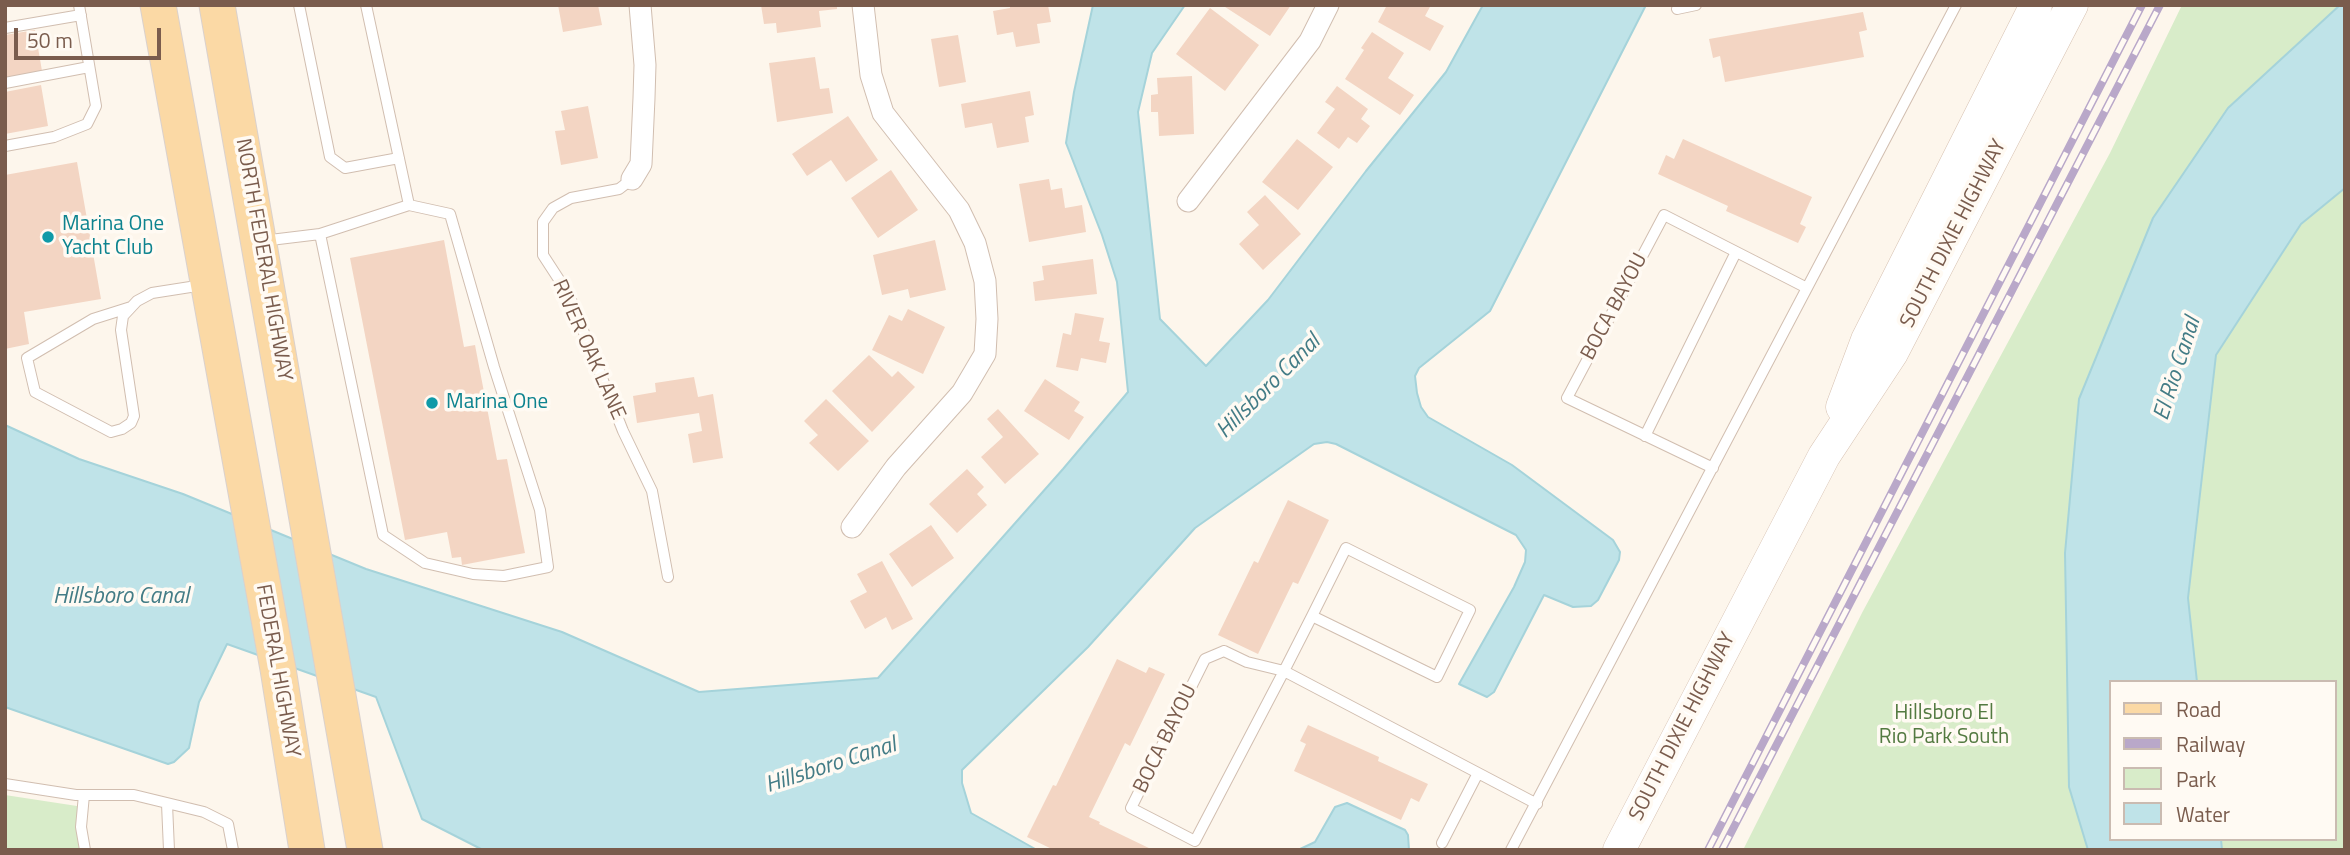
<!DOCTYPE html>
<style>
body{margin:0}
#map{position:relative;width:2350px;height:855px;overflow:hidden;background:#fdf6ec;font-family:"Titillium Web",sans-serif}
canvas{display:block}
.frame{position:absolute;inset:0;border:7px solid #7a5c4d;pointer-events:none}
.legend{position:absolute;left:2109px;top:680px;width:228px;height:161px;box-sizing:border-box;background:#fffaf3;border:2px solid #cabbb1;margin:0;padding:9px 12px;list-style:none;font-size:21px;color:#7a5c4d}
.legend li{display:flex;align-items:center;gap:14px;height:35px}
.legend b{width:35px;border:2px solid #cabbb1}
.scale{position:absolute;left:14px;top:28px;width:147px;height:32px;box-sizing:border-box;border:4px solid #7a5c4d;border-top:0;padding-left:9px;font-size:21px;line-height:24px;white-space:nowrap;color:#7a5c4d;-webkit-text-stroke:5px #fffaf3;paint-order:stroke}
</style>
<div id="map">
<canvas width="2350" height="855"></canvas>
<div class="frame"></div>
<ul class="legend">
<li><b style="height:9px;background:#fbd9a5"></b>Road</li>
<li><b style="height:9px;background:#b9a8c9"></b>Railway</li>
<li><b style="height:19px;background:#d8ecc9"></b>Park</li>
<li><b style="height:19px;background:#bfe3e8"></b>Water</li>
</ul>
<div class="scale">50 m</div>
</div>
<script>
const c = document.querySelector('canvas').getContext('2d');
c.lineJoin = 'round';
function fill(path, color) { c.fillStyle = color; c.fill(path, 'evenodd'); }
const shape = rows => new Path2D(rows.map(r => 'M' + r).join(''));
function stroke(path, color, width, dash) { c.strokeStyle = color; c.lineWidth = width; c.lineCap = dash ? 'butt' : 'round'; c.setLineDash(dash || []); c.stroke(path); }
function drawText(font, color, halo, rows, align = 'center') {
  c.font = font + ' "Titillium Web",sans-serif'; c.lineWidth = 7; c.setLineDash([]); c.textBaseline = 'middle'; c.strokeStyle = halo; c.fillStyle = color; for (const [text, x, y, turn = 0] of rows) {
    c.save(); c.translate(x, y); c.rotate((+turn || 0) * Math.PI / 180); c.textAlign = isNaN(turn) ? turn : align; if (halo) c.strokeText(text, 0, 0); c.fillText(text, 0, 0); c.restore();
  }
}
fill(shape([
 [2182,5,2340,5,2333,13,2079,399,2065,553,2069,787,2088,850,1743,850,1863,611,2110,153],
 [2345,188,2345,850,2222,850,2221,839,2334,839,2334,682,2197,682,2188,598,2216,355,2301,224],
 [5,795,77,806,89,850,5,850]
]), '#d8ecc9');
const water = shape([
 [1093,5,1185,5,1152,53,1138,112,1160,319,1206,366,1268,300,1366,171,1446,72,1483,5,1646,5,1490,311,1419,368,1415,376,1417,393,1421,407,1428,417,1512,465,1613,540,1620,552,1619,560,1598,600,1591,606,1573,607,1544,595,1494,692,1487,697,1459,684,1514,587,1525,562,1526,550,1516,535,1336,444,1327,442,1314,444,1195,528,1088,647,962,770,962,783,971,813,1037,850,483,850,422,819,376,697,227,644,199,702,189,748,174,762,168,764,5,707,5,425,79,459,183,494,366,569,562,632,699,692,878,678,1063,469,1128,392,1117,282,1102,235,1066,143,1074,92,1093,5],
 [2340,5,2345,5,2345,188,2301,224,2216,355,2188,598,2197,682,2110,682,2110,839,2221,839,2222,850,2088,850,2069,787,2065,553,2079,399,2153,218,2228,108,2340,5],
 [1347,803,1405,830,1408,835,1409,850,1298,850,1315,842,1335,807,1347,803]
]);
fill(water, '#bfe3e8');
stroke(water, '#a5d3da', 2);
fill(shape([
 [558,5,598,5,602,25,563,32],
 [761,5,837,5,837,9,819,11,821,27,777,33,776,23,764,24],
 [1010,5,1048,5,1051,22,1037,24,1040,43,1016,47,1013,32,997,35,993,11,1010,8],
 [1222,5,1291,5,1270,36],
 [1387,5,1431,5,1425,16,1444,26,1430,51,1378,22],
 [1210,8,1259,45,1225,91,1176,54],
 [1863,12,1867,30,1859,32,1864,57,1725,82,1720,56,1713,58,1709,39],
 [35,30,42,71,5,78,5,35],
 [1372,32,1404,53,1388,78,1414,95,1400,115,1345,79,1364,50,1361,48],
 [958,35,966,82,939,87,931,39],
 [815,57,820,89,829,88,833,113,777,122,769,63],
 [1192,76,1194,134,1159,136,1158,112,1151,112,1151,95,1158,94,1157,78],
 [41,85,48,126,5,134,5,92],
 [1337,86,1368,109,1361,119,1370,126,1357,143,1348,137,1339,149,1317,133,1335,109,1325,102],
 [1030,91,1034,115,1025,117,1029,142,997,148,992,123,965,128,961,104],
 [588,106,598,158,561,165,555,131,565,130,561,111],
 [848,116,878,160,846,182,831,160,807,176,792,154],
 [1297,139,1333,167,1298,210,1262,182],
 [1683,139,1812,197,1800,224,1806,227,1798,243,1726,211,1728,206,1658,174,1666,155,1674,159],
 [77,162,101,299,24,312,29,344,5,349,5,175],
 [891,170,918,210,878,238,851,198],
 [1049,179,1051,190,1062,188,1065,208,1082,205,1086,232,1029,242,1019,184],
 [1265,195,1301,234,1263,270,1239,244,1259,225,1247,212],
 [444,240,464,347,475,345,497,460,507,459,525,553,462,565,461,557,452,558,447,532,405,540,350,258],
 [935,240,946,290,910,298,908,289,882,295,873,255],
 [1093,259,1097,294,1035,301,1033,282,1044,280,1042,266],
 [908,309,945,327,923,374,872,350,889,315,902,321],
 [1075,313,1104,318,1099,341,1110,343,1106,363,1081,358,1078,371,1056,367,1063,333,1071,335],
 [869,355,892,377,898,371,915,387,872,432,832,391],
 [694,377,698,397,713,394,723,458,693,463,688,434,702,431,699,413,637,423,633,396,656,392,655,383],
 [1045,379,1080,402,1074,411,1084,417,1069,440,1024,411],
 [826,399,869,441,838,471,809,443,818,435,804,421],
 [998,409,1039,454,1005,484,981,457,1003,437,987,419],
 [967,469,984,487,977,494,987,505,957,533,929,504],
 [1288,500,1329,520,1298,584,1293,582,1258,654,1218,635,1254,561,1258,563],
 [931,525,954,558,912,587,889,554],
 [882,561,913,619,892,630,886,617,865,629,850,601,867,592,857,574],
 [1117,659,1146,673,1149,667,1165,674,1130,746,1125,743,1089,817,1100,822,1099,824,1153,850,1054,850,1027,837,1053,785,1056,786],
 [1308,725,1379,757,1378,761,1428,784,1419,802,1411,798,1401,820,1294,771,1306,744,1300,741]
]), '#f3d5c3');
const service = shape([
 [299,5,330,157,345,168,399,158],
 [1677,9,1696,5],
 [5,28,81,15],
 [5,83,89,67],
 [5,146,54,137,87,124,96,106,79,5],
 [632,179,619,189,571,198,553,208,543,222,543,255,569,295,623,431,652,491,668,577],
 [320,234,383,535,425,563,473,574,504,576,548,567,540,510,494,367,450,214,409,205],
 [262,241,320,234,409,205,366,5],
 [131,307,93,319,27,358,35,392,111,432,122,429,131,423,134,416,121,330,123,316,137,301,152,293,203,285],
 [1645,436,1736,252],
 [1713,468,1567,398,1664,215,1807,288],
 [1312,616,1437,677,1470,610,1346,548,1312,616,1284,671,1537,804],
 [1224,651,1247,662,1284,671,1195,841,1131,808,1205,659,1224,651],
 [5,784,76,795,134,795,204,812,228,824,233,850],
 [84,795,81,827,85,850],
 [167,804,169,850],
 [1442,843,1478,773],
 [1511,850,1956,5]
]);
const minor = shape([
 [632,179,641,164,644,98,645,65,640,5],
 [1188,201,1310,41,1328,5],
 [852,527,896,467,962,393,985,354,987,319,985,281,975,243,959,210,883,113,871,75,863,5]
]);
const secondary = shape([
 [1842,407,1867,340,2036,5],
 [1619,850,1824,456,1892,353,2072,5]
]);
const primary = shape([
 [158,5,278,669,307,850],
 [217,5,365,850]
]);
stroke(service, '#d1beb0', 12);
stroke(minor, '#d1beb0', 23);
stroke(secondary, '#d6c0b0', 33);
stroke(primary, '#dad1cd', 37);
stroke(service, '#fff', 10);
stroke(minor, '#fff', 21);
stroke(secondary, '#fff', 32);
stroke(primary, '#fbd9a5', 35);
const rail = shape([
 [1708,850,2142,5],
 [1722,850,2160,5]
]);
stroke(rail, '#b9a8c9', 8);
stroke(rail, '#fffaf3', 5, [16]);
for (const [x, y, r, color] of [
 [48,237,7,"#0f9aa8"],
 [432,403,7,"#0f9aa8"]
]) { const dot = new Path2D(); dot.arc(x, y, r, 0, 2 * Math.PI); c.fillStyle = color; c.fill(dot); stroke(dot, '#fffaf3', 2.5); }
drawText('21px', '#0d838f', '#fffaf3', [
 ["Marina One",62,225],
 ["Yacht Club",62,249],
 ["Marina One",446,403]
], 'left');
drawText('21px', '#7a5c4d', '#fffaf3', [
 ["SOUTH DIXIE HIGHWAY",1954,234,-63],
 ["NORTH FEDERAL HIGHWAY",263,260,80],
 ["BOCA BAYOU",1615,307,-62],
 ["RIVER OAK LANE",588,350,66],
 ["FEDERAL HIGHWAY",277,671,80],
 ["SOUTH DIXIE HIGHWAY",1683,727,-63],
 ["BOCA BAYOU",1166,739,-64]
]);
drawText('21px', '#537a41', '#fffaf3', [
 ["Hillsboro El",1944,714],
 ["Rio Park South",1944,738]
]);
drawText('italic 23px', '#437c86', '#fffaf3', [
 ["El Rio Canal",2178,369,-72],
 ["Hillsboro Canal",1269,387,-45],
 ["Hillsboro Canal",121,597],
 ["Hillsboro Canal",831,766,-18]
]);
</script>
